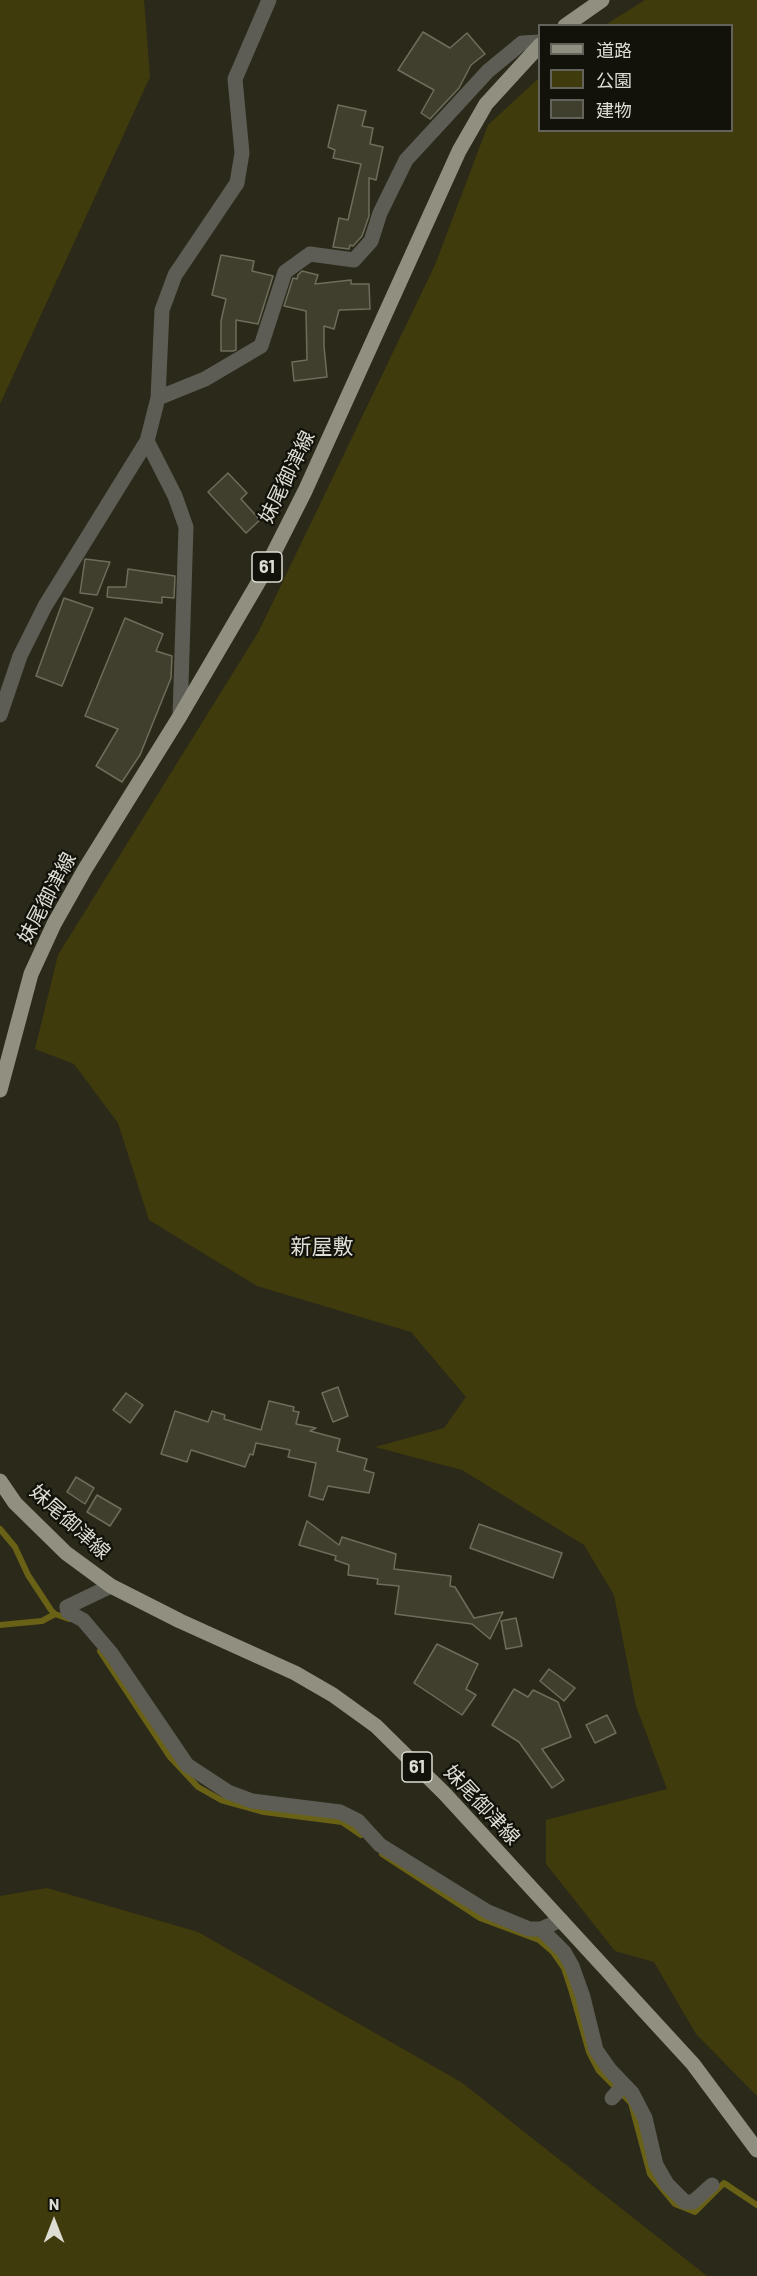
<!DOCTYPE html>
<meta charset="utf-8">
<style>
body{margin:0}
#map{position:relative;width:757px;height:2276px;overflow:hidden;background:#2b2919;font-family:Barlow,"Noto Sans JP",sans-serif}
canvas{display:block}
.legend{position:absolute;left:538px;top:24px;width:195px;height:108px;box-sizing:border-box;background:#12120b;border:2px solid #64635b;margin:0;padding:8px 10px;list-style:none;font-size:18px;color:#deddd3}
.legend li{display:flex;align-items:center;gap:12px;height:30px}
.legend b{width:30px;border:2px solid #64635b}
.north{position:absolute;left:24px;top:2192px;width:60px;height:60px;-webkit-text-stroke:4px #12120b;paint-order:stroke;rotate:0deg;font-size:16px;font-weight:700;line-height:24px;text-align:center;color:#deddd3}
.north::after{content:'';display:block;margin:auto;width:21px;height:27px;background:#deddd3;clip-path:polygon(50% 0,100% 100%,50% 72%,0 100%)}
</style>
<div id="map">
<canvas width="757" height="2276"></canvas>
<ul class="legend">
<li><b style="height:8px;background:#919080"></b>道路</li>
<li><b style="height:16px;background:#403b0c"></b>公園</li>
<li><b style="height:16px;background:#403f2e"></b>建物</li>
</ul>
<div class="north">N</div>
</div>
<script>
const c = document.querySelector('canvas').getContext('2d');
c.lineJoin = 'round';
function fill(path, color) { c.fillStyle = color; c.fill(path, 'evenodd'); }
const shape = rows => new Path2D(rows.map(r => 'M' + r).join(''));
function stroke(path, color, width, dash) { c.strokeStyle = color; c.lineWidth = width; c.lineCap = dash ? 'butt' : 'round'; c.setLineDash(dash || []); c.stroke(path); }
function drawText(font, color, halo, rows, align = 'center') {
  c.font = font + ' Barlow,"Noto Sans JP",sans-serif'; c.lineWidth = 4.5; c.setLineDash([]); c.textBaseline = 'middle'; c.strokeStyle = halo; c.fillStyle = color; for (const [text, x, y, turn = 0] of rows) {
    c.save(); c.translate(x, y); c.rotate((+turn || 0) * Math.PI / 180); c.textAlign = isNaN(turn) ? turn : align; if (halo) c.strokeText(text, 0, 0); c.fillText(text, 0, 0); c.restore();
  }
}
fill(shape([
 [0,0,144,0,150,77,0,404],
 [645,0,757,0,757,2096,696,2034,654,1962,615,1951,546,1864,546,1820,667,1789,636,1706,614,1595,584,1545,462,1470,375,1447,444,1428,466,1397,411,1332,257,1286,149,1220,118,1123,74,1064,35,1049,58,955,259,631,435,265,488,125,539,78,540,130,732,130,732,26,605,25],
 [47,1888,198,1932,461,2082,707,2276,0,2276,0,1896]
]), '#403b0c');
stroke(shape([
 [0,1529,15,1547,28,1575,51,1610,55,1614,69,1619],
 [0,1625,42,1621,55,1614],
 [100,1651,170,1757,198,1787,221,1800,264,1812,342,1822,361,1835],
 [382,1854,480,1918,539,1940,553,1952,564,1968,571,1989,589,2052,599,2071,631,2103,650,2174,675,2204,695,2212,724,2183,757,2205]
]), '#696116', 6);
const building = shape([
 [423,32,450,48,467,33,485,54,471,65,459,88,430,119,421,113,434,90,398,70,423,32],
 [338,105,366,111,362,126,373,128,370,144,383,147,376,180,369,178,369,216,362,236,353,246,350,245,349,249,333,247,339,218,348,220,361,164,333,158,335,150,328,147,338,105],
 [221,255,254,261,252,271,273,276,258,324,236,320,236,350,233,351,221,351,221,321,226,299,212,295,221,255],
 [302,271,318,275,315,284,351,280,351,284,369,284,370,309,339,310,334,329,324,326,324,346,327,377,294,381,292,362,307,360,306,311,284,306,293,278,297,279,298,275,302,271],
 [228,473,247,493,241,499,260,520,246,533,208,492,228,473],
 [85,559,110,562,97,595,80,593,85,559],
 [128,569,175,576,174,598,162,597,162,603,107,597,108,587,126,587,128,569],
 [64,598,93,608,62,686,36,676,64,598],
 [125,618,163,634,156,651,172,656,171,678,140,755,122,782,96,766,118,729,85,716,125,618],
 [338,1387,348,1416,333,1422,322,1393,338,1387],
 [126,1393,143,1405,130,1423,113,1410,126,1393],
 [269,1401,294,1407,293,1411,299,1412,296,1424,316,1428,310,1431,340,1439,337,1451,367,1459,364,1470,374,1473,369,1493,328,1486,323,1500,309,1496,316,1463,288,1457,290,1450,256,1443,253,1455,250,1454,245,1467,191,1450,187,1462,161,1454,175,1411,208,1422,212,1411,225,1415,224,1419,261,1430,269,1401],
 [76,1477,94,1488,85,1504,67,1492,76,1477],
 [97,1495,121,1509,110,1526,87,1512,97,1495],
 [307,1521,339,1545,342,1537,396,1554,394,1569,451,1576,450,1586,455,1587,474,1618,503,1612,490,1639,472,1624,395,1614,399,1586,377,1584,378,1579,348,1575,349,1565,335,1560,336,1556,299,1545,307,1521],
 [479,1524,562,1553,553,1578,470,1548,479,1524],
 [516,1618,522,1646,506,1649,501,1621,516,1618],
 [437,1644,478,1664,466,1689,476,1695,462,1715,414,1683,437,1644],
 [549,1669,575,1688,564,1701,540,1681,549,1669],
 [514,1689,528,1697,533,1690,558,1702,571,1737,542,1749,564,1780,552,1788,519,1742,492,1725,514,1689],
 [607,1715,616,1733,595,1743,586,1725,607,1715]
]);
fill(building, '#403f2e');
stroke(building, '#6e6d5b', 1.5);
stroke(shape([
 [158,398,205,379,261,346,285,272,310,254,354,260,371,241,380,213,406,160,488,71,522,43,540,42],
 [147,441,175,496,186,527,180,716],
 [0,715,20,656,45,606,147,441,158,398,162,310,175,275,237,183,242,153,235,79,269,0],
 [111,1586,67,1607,68,1612,83,1620,111,1653,187,1765,228,1792,252,1801,340,1812,358,1821,380,1845,488,1912,529,1929,541,1929,561,1920],
 [541,1929,564,1952,572,1966,583,1997,596,2050,610,2070,632,2093,645,2118,656,2165,667,2184,685,2202,693,2202,712,2185],
 [612,2098,624,2085]
]), '#5d5d55', 15);
stroke(shape([
 [565,26,602,0],
 [0,1090,31,974,54,924,85,869,180,716,262,576,305,491,459,151,486,104,540,45],
 [0,1481,15,1503,66,1553,111,1586,180,1621,295,1673,333,1695,376,1726,445,1794,693,2064,757,2150]
]), '#919080', 15);
for (const [x, y, w] of [
 [267,567,30],
 [417,1767,30]
]) { const box = new Path2D(); box.roundRect(x - w / 2, y - 15, w, 30, 4.5); c.fillStyle = '#12120b'; c.fill(box); stroke(box, '#deddd3', 1.5); }
drawText('bold 18px', '#deddd3', null, [
 ["61",267,567],
 ["61",417,1767]
]);
drawText('20px', '#deddd3', '#12120b', [
 ["妹尾御津線",287,477,-64],
 ["妹尾御津線",47,898,-62],
 ["妹尾御津線",70,1522,42],
 ["妹尾御津線",482,1805,47]
]);
drawText('21px', '#deddd3', '#12120b', [
 ["新屋敷",322,1247]
]);
</script>
